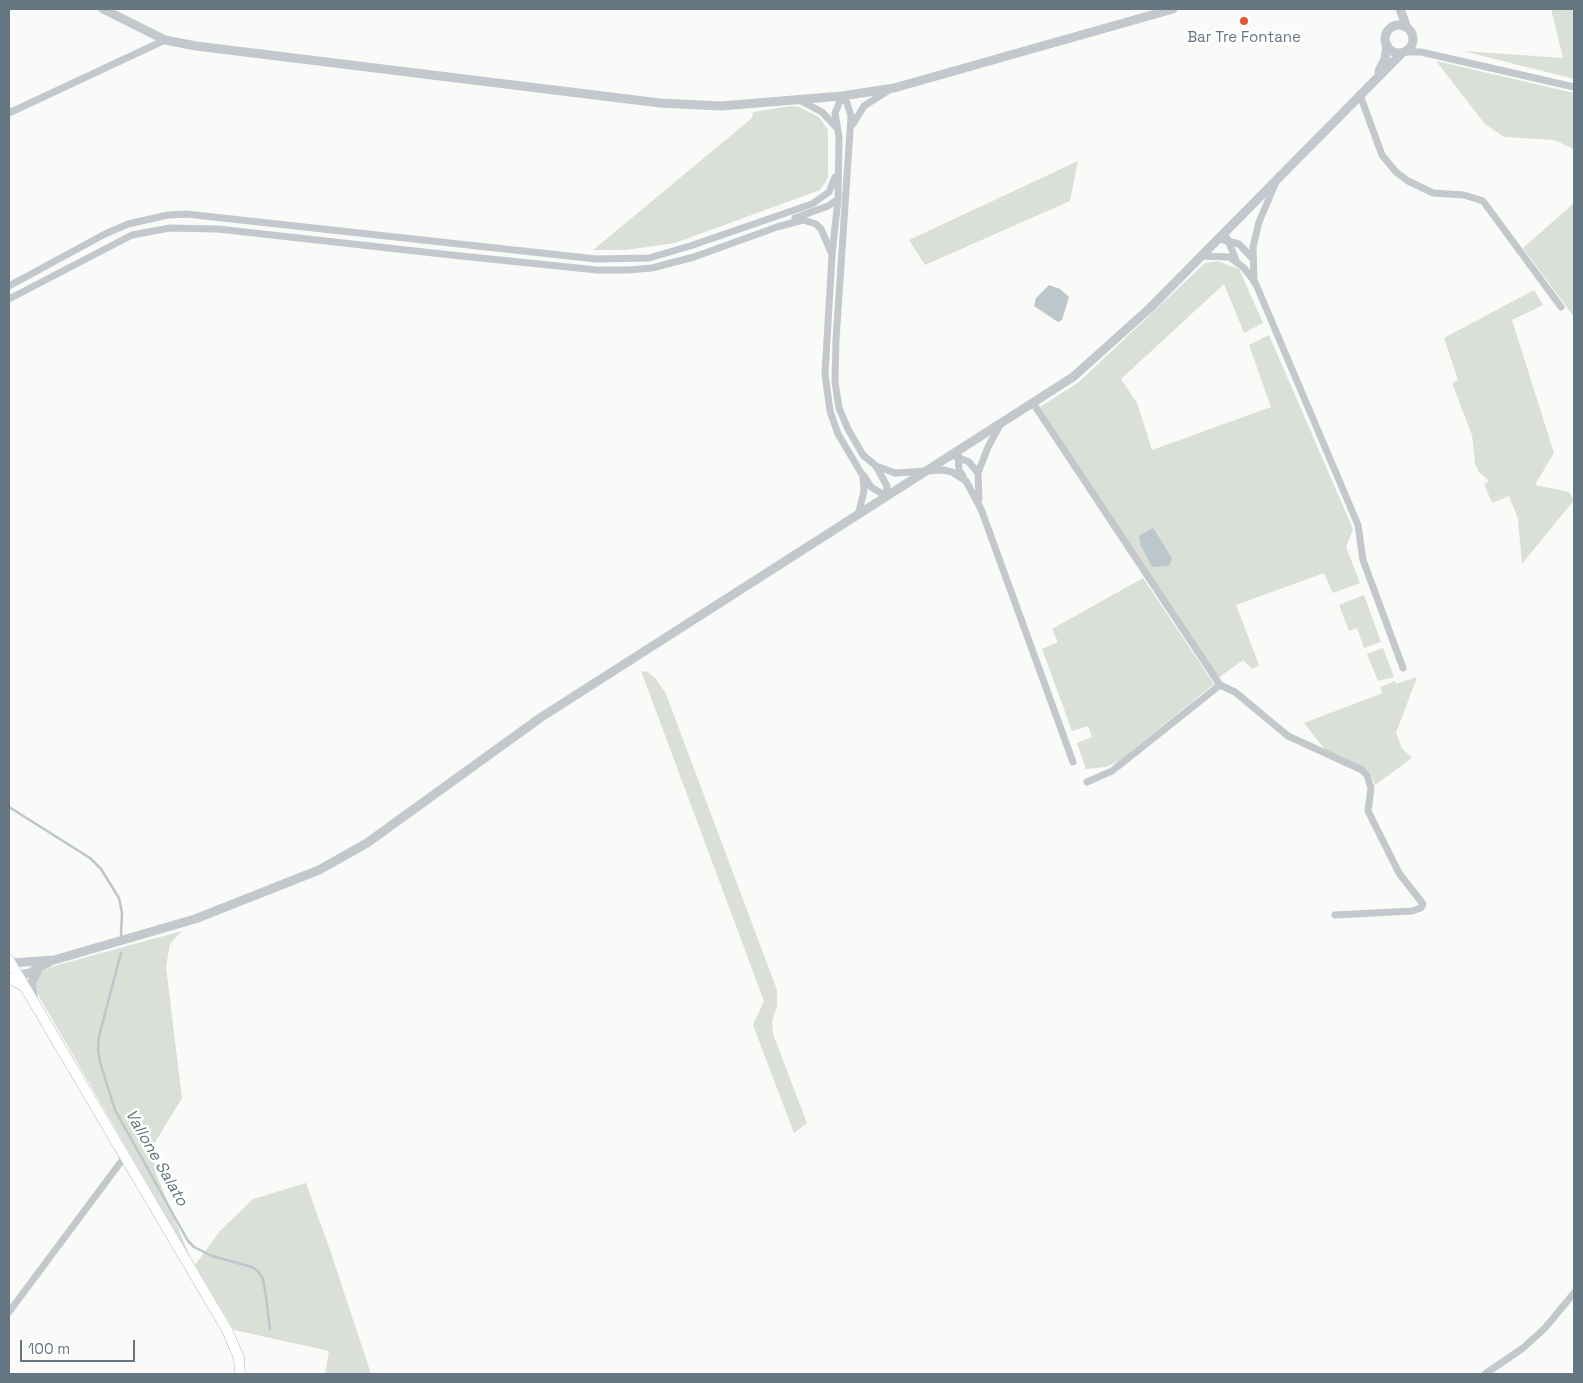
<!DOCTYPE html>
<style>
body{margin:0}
#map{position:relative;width:1583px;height:1383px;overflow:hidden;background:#fafaf8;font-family:"Space Grotesk",sans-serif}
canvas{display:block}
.frame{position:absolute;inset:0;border:10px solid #657683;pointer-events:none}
.scale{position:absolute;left:20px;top:1340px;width:115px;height:22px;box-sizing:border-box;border:2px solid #657683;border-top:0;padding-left:6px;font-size:15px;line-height:18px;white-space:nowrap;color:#657683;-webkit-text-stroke:4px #fff;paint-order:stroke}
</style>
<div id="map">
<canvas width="1583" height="1383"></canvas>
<div class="frame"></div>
<div class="scale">100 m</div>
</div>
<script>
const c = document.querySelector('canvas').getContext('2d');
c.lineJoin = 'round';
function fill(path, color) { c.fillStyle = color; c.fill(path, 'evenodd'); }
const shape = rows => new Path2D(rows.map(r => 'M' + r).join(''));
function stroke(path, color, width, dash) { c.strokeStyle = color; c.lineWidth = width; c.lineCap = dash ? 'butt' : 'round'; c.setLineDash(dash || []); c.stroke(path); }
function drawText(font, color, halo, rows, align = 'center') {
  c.font = font + ' "Space Grotesk",sans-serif'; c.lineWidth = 5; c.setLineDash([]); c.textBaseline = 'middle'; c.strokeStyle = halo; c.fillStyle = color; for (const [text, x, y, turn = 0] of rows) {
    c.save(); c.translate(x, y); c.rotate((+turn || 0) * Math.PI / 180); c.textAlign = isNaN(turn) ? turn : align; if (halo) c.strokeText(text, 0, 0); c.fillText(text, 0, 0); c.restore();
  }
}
fill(shape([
 [1551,9,1574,9,1574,79,1463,51,1563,58],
 [1436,61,1574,93,1574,149,1554,140,1504,137,1485,124],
 [791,106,799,107,819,117,828,130,828,178,820,190,675,243,625,250,593,250,752,118,753,112],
 [1078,161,1070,201,925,265,909,240],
 [1574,203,1574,317,1523,248],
 [1217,261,1239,269,1263,323,1244,333,1224,284,1121,379,1137,403,1152,450,1271,407,1249,345,1269,335,1353,529,1346,547,1360,583,1333,593,1324,573,1236,605,1259,665,1252,669,1243,660,1217,679,1040,407,1079,382,1205,263],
 [1534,290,1543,305,1512,320,1554,453,1535,485,1569,492,1574,500,1522,564,1518,519,1509,496,1492,503,1484,484,1489,481,1479,472,1475,464,1472,435,1452,383,1458,380,1444,338],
 [1143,578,1214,684,1119,761,1106,767,1086,769,1077,743,1092,737,1088,726,1072,731,1042,649,1058,642,1052,629],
 [1364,595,1381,642,1364,648,1357,628,1349,631,1339,605],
 [1383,648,1394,677,1378,681,1367,654],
 [641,671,648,672,656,679,666,694,777,990,777,1007,772,1021,773,1034,807,1123,794,1133,753,1025,764,1001],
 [1417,677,1396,733,1402,748,1412,758,1375,785,1370,772,1364,768,1327,752,1304,723,1383,693,1380,687,1395,681,1396,684],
 [182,931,170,944,166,967,182,1098,154,1144,155,1171,190,1257,37,993,37,981,41,972,54,966],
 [306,1183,331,1253,371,1374,325,1374,329,1351,234,1330,195,1265,220,1231,253,1199]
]), '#dadfd7');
fill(shape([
 [1049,285,1060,289,1069,297,1062,320,1058,322,1034,306,1036,298],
 [1153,528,1172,558,1169,566,1152,567,1141,546,1139,536]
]), '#bbc7cb');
stroke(shape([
 [9,807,90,858,101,869,119,898,122,913,121,936],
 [121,953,99,1036,98,1049,100,1062,115,1110,188,1241,194,1247,212,1256,252,1267,258,1271,263,1279,266,1297,270,1329]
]), '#bbc7cb', 2.5);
const secondary = shape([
 [9,960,227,1330,239,1358,240,1374],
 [9,978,25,987]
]);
stroke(secondary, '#b3babf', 11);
stroke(shape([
 [1406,52,1421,52,1574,87],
 [1360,95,1382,155,1396,172,1408,181,1433,193,1464,195,1483,201,1561,307],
 [801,101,822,112,836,127],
 [9,113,165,40],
 [853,124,864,106,889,90],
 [795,218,828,206,838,199],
 [1227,238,1236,260],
 [1220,239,1239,244,1253,259],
 [1201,256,1229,257,1243,267,1255,282,1358,525,1363,560,1403,668],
 [1254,282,1253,247,1259,222,1276,182],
 [9,286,105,234,128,224,168,215,186,214,596,259,649,258,690,246,812,204,829,192,835,177],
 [9,299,132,235,170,228,218,229,451,255,597,270,628,270,652,268,694,257,777,227,803,220,816,224,821,229,831,252],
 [1033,403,1220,685,1235,692,1288,736,1362,770,1367,775,1371,788,1368,811,1399,873,1423,904,1421,908,1412,911,1335,915],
 [958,453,959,470,963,476],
 [952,455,969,462,978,473],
 [864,476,871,487,886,496,887,486,876,466],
 [979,499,978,473,988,447,1000,425],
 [858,515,864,491,863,476,838,434,830,411,825,374,832,255,838,199,839,137,835,113,842,96,847,103,851,116,836,340,835,382,839,408,848,429,863,455,876,466,895,473,943,470,952,472,966,481,981,509,1073,762],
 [1087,782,1112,771,1220,685],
 [9,1312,126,1155],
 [1485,1374,1523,1348,1545,1328,1574,1293]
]), '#c3c8cc', 7);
stroke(shape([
 [103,9,165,40,196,46,660,103,721,106,842,96,894,88,1173,9],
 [1400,9,1407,28],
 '1385 39a14 14 0 1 1 28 0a14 14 0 1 1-28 0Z',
 [1379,71,1385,59,1387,45],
 [11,963,54,960,195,919,319,870,367,843,540,718,1073,377,1150,308,1402,53],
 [19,975,30,973,51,961],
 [33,997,32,982,38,969]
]), '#c3c8cc', 9);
stroke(secondary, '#fff', 10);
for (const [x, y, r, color] of [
 [1244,21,5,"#e4572e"]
]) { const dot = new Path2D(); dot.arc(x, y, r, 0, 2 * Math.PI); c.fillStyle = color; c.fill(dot); stroke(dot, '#fff', 2); }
drawText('15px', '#657683', '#fff', [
 ["Bar Tre Fontane",1244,38]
]);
drawText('italic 16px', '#60757c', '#fff', [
 ["Vallone Salato",156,1158,60]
]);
</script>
